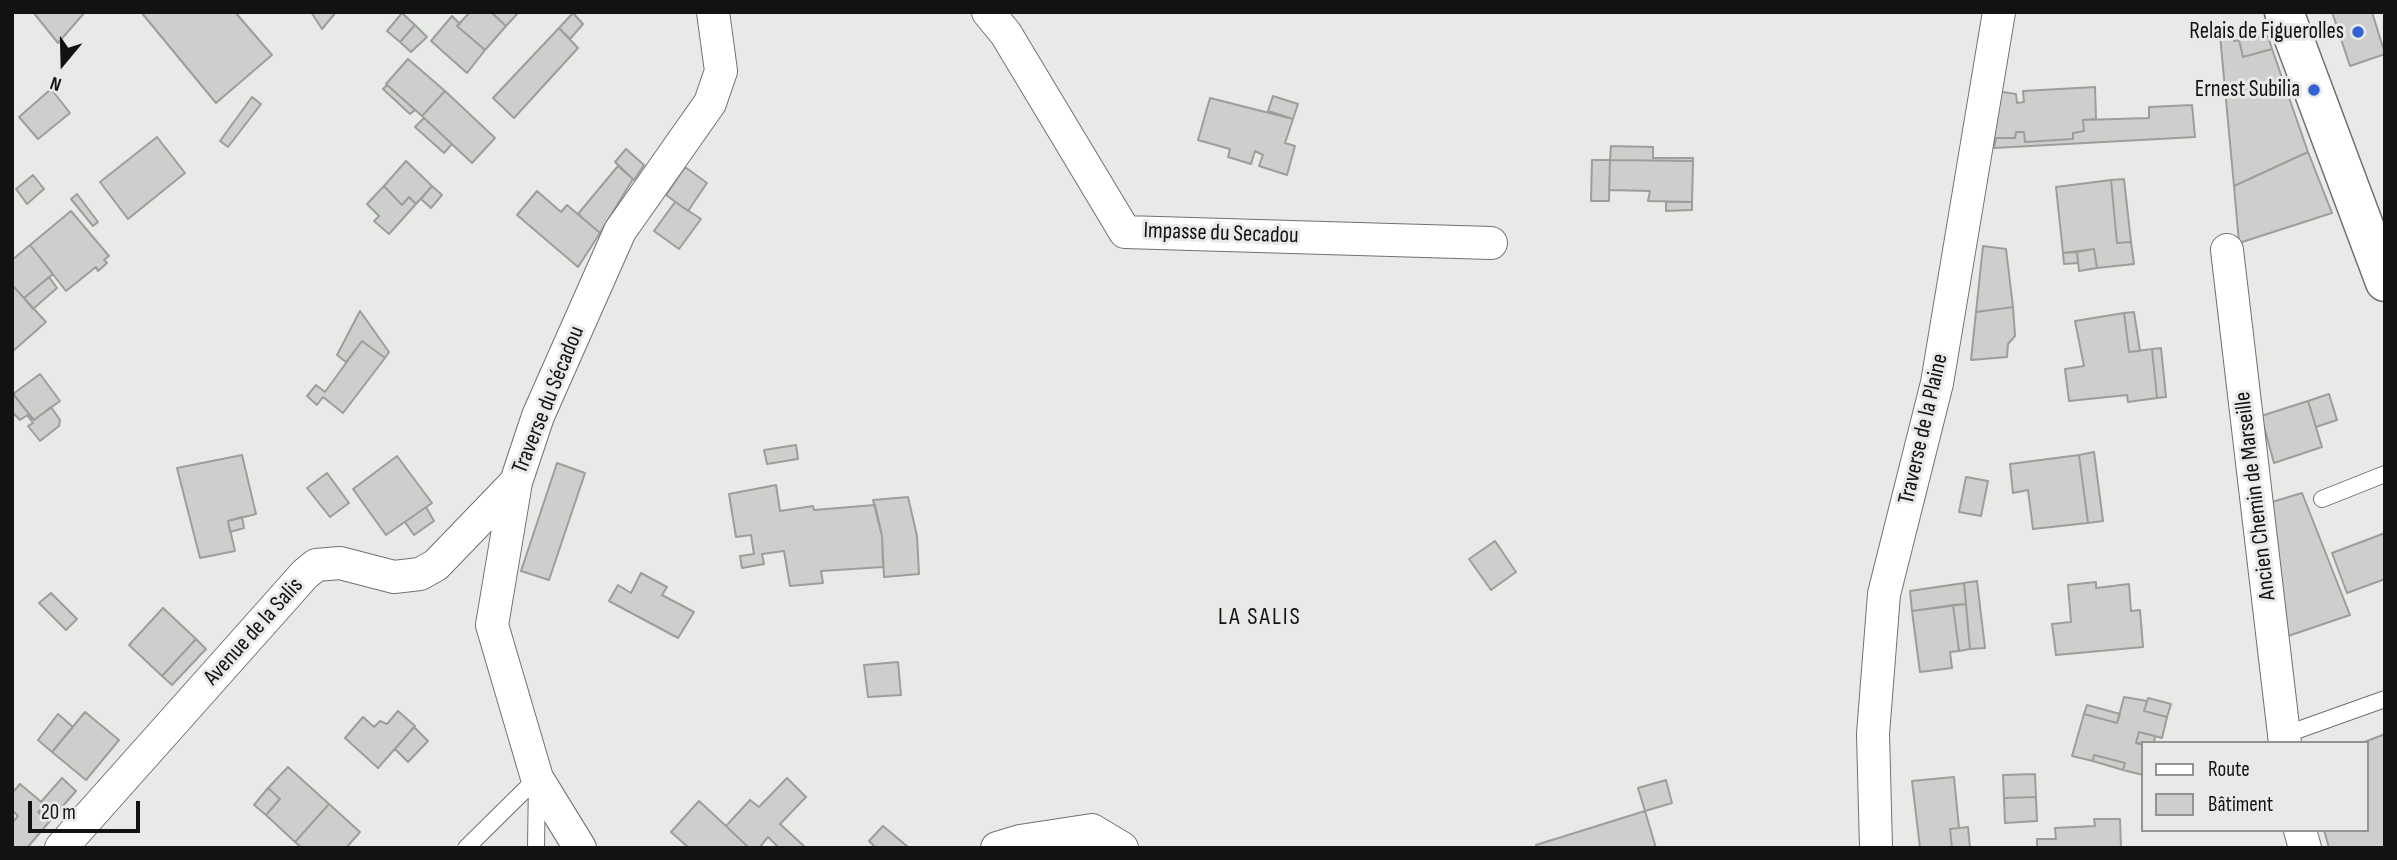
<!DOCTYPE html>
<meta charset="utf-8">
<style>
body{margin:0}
#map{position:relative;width:2397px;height:860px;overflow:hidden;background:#e7eae6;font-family:"Sofia Sans Condensed",sans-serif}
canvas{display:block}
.frame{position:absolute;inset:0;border:14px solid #111211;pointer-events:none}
.legend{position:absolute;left:2141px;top:741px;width:228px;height:91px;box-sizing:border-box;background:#e7eae6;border:2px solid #919491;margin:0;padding:9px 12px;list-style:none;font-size:21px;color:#111211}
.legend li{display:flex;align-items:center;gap:14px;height:35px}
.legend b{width:35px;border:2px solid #919491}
.north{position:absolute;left:28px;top:28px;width:70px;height:70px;-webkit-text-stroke:5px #e7eae6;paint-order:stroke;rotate:199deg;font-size:19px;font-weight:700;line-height:28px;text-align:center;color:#111211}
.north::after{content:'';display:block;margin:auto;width:24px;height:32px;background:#111211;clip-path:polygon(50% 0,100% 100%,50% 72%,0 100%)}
.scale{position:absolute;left:28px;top:801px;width:112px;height:32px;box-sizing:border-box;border:4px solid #111211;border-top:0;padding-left:9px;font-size:21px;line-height:24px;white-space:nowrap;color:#111211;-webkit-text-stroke:5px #e7eae6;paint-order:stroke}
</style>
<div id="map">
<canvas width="2397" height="860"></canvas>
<div class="frame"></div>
<ul class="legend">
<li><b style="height:9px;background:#fff"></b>Route</li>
<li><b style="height:19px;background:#cccfcb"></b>Bâtiment</li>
</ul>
<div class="north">N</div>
<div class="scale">20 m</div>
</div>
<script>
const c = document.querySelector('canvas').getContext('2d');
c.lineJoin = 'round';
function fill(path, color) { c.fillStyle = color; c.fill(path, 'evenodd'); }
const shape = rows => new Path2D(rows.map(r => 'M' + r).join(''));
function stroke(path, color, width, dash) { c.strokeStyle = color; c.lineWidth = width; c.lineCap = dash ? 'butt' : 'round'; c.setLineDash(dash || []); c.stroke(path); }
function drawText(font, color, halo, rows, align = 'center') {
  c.font = font + ' "Sofia Sans Condensed",sans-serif'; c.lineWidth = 6; c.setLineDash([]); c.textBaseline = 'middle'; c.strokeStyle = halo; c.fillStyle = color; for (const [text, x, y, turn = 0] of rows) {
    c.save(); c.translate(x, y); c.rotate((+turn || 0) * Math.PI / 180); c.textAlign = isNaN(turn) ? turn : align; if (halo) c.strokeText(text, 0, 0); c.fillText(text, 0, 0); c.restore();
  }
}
const building = shape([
 [33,12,85,12,58,43,33,12],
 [141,12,235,12,272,55,216,103,141,12],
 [311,12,336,12,322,29,311,12],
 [470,12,491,12,506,26,485,50,457,26,470,12],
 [491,12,519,12,506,26,491,12],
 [2332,12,2372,12,2385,54,2350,66,2332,12],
 [402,13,415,25,400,42,387,31,402,13],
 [573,13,583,24,570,39,559,28,573,13],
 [452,16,460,24,457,26,485,50,467,73,431,41,452,16],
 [415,25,427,37,411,52,400,42,415,25],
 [559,28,578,48,514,118,493,98,559,28],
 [2232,31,2234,41,2239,40,2243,57,2272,49,2308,152,2234,186,2220,35,2232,31],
 [2268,36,2272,49,2243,57,2239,40,2268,36],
 [408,59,445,91,422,116,386,84,408,59],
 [387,85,415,110,410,114,383,89,387,85],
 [2095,87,2096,119,2083,120,2084,131,2073,133,2073,139,2025,142,2024,132,2016,132,2015,138,1996,138,1994,148,1983,148,1989,90,2016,94,2017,103,2024,102,2023,91,2095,87],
 [51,89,70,113,38,139,19,117,51,89],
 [445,91,495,138,472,163,422,116,445,91],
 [1273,96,1298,104,1293,119,1268,111,1273,96],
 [252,97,261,104,228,147,220,141,252,97],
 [1210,98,1293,119,1285,143,1295,146,1287,175,1259,166,1263,155,1255,151,1251,164,1228,157,1230,149,1198,140,1210,98],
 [2192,105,2195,137,1994,148,1996,138,2015,138,2016,132,2024,132,2025,142,2073,139,2073,133,2084,131,2083,120,2149,118,2149,107,2192,105],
 [424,118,452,144,444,153,415,127,424,118],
 [157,137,185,173,128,219,100,182,157,137],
 [1611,146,1653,147,1653,158,1693,158,1693,161,1610,160,1611,146],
 [626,149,644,165,634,180,615,162,626,149],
 [2308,152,2332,213,2239,243,2234,186,2308,152],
 [1592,160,1610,160,1609,201,1591,201,1592,160],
 [1610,160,1693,161,1692,202,1648,201,1650,191,1609,190,1610,160],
 [406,161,432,186,416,204,409,197,402,205,384,186,406,161],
 [618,166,633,179,600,233,578,214,618,166],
 [685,167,707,183,688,211,666,195,685,167],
 [33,175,44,189,27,204,16,189,33,175],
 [2124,179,2131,242,2117,243,2111,180,2124,179],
 [2111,180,2117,243,2131,242,2134,264,2097,268,2094,249,2063,253,2056,187,2111,180],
 [384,186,402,205,409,197,416,204,389,234,374,221,379,216,367,204,384,186],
 [432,186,442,195,431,208,421,199,432,186],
 [537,191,561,212,567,205,600,233,578,267,517,215,537,191],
 [77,194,98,222,93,226,71,199,77,194],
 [675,202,701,219,679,249,654,231,675,202],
 [1666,202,1692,202,1692,210,1666,211,1666,202],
 [71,211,109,256,104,260,107,263,98,271,96,267,66,291,30,245,71,211],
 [30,245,53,274,24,298,12,285,12,260,30,245],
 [1983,246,2006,249,2013,307,1976,312,1983,246],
 [2094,249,2097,268,2079,271,2077,252,2094,249],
 [2077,252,2078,263,2064,264,2063,253,2077,252],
 [49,277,57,288,33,309,24,298,49,277],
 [12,285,46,322,13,351,12,351,12,285],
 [2013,307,2015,336,2008,344,2007,357,1971,360,1976,312,2013,307],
 [360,311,389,352,385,358,362,341,346,362,337,355,360,311],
 [2134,312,2140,351,2129,352,2124,313,2134,312],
 [2124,313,2129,352,2152,349,2157,398,2128,402,2127,395,2069,401,2065,369,2084,366,2075,321,2124,313],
 [362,341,385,358,343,413,323,397,317,405,307,396,316,385,325,392,362,341],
 [2161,348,2166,397,2157,398,2152,349,2161,348],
 [40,374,60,401,34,420,13,394,40,374],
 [12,392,29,414,20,420,12,412,12,392],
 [2329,394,2337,420,2316,427,2308,401,2329,394],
 [2308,401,2322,447,2274,463,2261,416,2308,401],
 [51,407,60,420,59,426,40,441,28,426,33,423,27,415,34,420,51,407],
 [796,445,798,459,767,464,764,450,796,445],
 [2094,452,2103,521,2088,523,2079,455,2094,452],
 [242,455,256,514,228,521,235,551,200,558,177,468,242,455],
 [2079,455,2088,523,2033,529,2028,490,2013,493,2010,464,2079,455],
 [397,456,432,503,386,535,353,489,397,456],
 [557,463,585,473,549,580,521,571,557,463],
 [327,473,349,503,330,517,307,488,327,473],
 [1966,477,1988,481,1981,516,1959,512,1966,477],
 [776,485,780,511,813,506,814,510,875,505,882,536,883,567,821,571,823,583,790,586,784,551,762,554,764,564,742,568,740,556,754,554,751,535,736,537,729,494,776,485],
 [2302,493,2350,615,2288,636,2272,502,2302,493],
 [908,497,917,536,919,574,884,577,882,536,873,500,908,497],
 [426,507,434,521,414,535,405,522,426,507],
 [242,517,244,528,230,532,228,521,242,517],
 [2385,533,2385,579,2347,593,2332,553,2385,533],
 [1495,541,1516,572,1491,590,1469,559,1495,541],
 [641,573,667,587,662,595,694,612,678,638,609,601,618,585,631,593,641,573],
 [1977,581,1985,648,1970,649,1964,583,1977,581],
 [2096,582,2096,588,2129,584,2131,611,2140,610,2143,647,2056,655,2052,624,2071,622,2068,585,2096,582],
 [1964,583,1966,604,1912,611,1910,591,1964,583],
 [51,593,77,619,66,630,39,603,51,593],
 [1966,604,1970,649,1959,651,1953,605,1966,604],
 [1953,605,1959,651,1950,652,1952,668,1920,672,1912,611,1953,605],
 [163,608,196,639,162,676,129,645,163,608],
 [196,639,206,649,172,685,162,676,196,639],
 [898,662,901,695,868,697,864,665,898,662],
 [2124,697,2147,701,2144,711,2167,717,2162,738,2139,732,2136,743,2143,745,2143,775,2123,770,2125,763,2094,755,2093,761,2072,756,2084,714,2117,723,2124,697],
 [2148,698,2171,704,2167,717,2144,711,2148,698],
 [2087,705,2120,714,2117,723,2084,714,2087,705],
 [398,711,415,726,378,768,345,738,363,717,374,727,380,721,387,724,398,711],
 [85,712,119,740,86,780,52,752,85,712],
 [58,714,73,727,52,752,38,740,58,714],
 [414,727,428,741,408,762,395,749,414,727],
 [2139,732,2155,736,2154,743,2136,743,2139,732],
 [2385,734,2385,848,2329,848,2324,830,2367,830,2367,743,2362,743,2385,734],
 [2094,755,2125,763,2123,770,2093,761,2094,755],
 [288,767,329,804,295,842,266,815,280,799,268,788,288,767],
 [2035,774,2036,797,2004,798,2003,775,2035,774],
 [1954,777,1959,828,1950,829,1952,848,1920,848,1912,781,1954,777],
 [62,778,76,791,49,822,38,812,45,805,41,802,62,778],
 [787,778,806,797,780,824,806,848,779,848,768,837,759,848,749,848,726,826,750,800,759,807,787,778],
 [1666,780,1672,803,1645,811,1638,788,1666,780],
 [20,784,45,805,38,812,49,822,27,848,12,848,12,823,18,816,12,810,12,793,20,784],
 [268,788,280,799,266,815,254,805,268,788],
 [2036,797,2037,821,2005,823,2004,798,2036,797],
 [699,801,726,826,749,848,689,848,671,832,699,801],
 [329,804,360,832,346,848,302,848,295,842,329,804],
 [1645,811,1656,848,1537,848,1536,845,1645,811],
 [2094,819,2120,819,2121,848,2037,848,2037,839,2056,839,2055,828,2095,826,2094,819],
 [883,826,908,847,876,848,869,841,883,826],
 [1968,827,1970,848,1952,848,1950,829,1968,827]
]);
fill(building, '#cccfcb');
stroke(building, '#9c9e9b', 2);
const service = shape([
 [2322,499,2385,474],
 [2284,735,2385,699],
 [466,848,537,778,536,848]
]);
const minor = shape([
 [988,12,1006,34,1125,232,1491,243],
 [2227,250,2285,743],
 [2300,830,2305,848],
 [61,848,305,574,316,565,340,563,394,577,420,574,436,565,516,482],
 [580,848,537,778,492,625,516,482,538,416,620,231,710,103,721,71,713,12],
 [997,848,1020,841,1092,830,1122,848],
 [1876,848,1873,734,1884,594,1937,383,1999,12]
]);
const secondary = shape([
 [2284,12,2385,282]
]);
stroke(service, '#70726f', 18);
stroke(minor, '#70726f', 34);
stroke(secondary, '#70726f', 41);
stroke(service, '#fff', 16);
stroke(minor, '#fff', 32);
stroke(secondary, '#fff', 38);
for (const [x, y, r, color] of [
 [2358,32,7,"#3462d2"],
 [2314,90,7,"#3462d2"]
]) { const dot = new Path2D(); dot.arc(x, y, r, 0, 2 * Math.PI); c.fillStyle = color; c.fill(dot); stroke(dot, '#e7eae6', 2.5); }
drawText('23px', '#111211', '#e7eae6', [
 ["Relais de Figuerolles",2344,32],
 ["Ernest Subilia",2300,90]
], 'right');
drawText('23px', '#111211', '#e7eae6', [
 ["Impasse du Secadou",1221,234,2],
 ["Traverse du Sécadou",549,400,-68],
 ["Traverse de la Plaine",1924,429,-77],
 ["Ancien Chemin de Marseille",2256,496,-97],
 ["Avenue de la Salis",254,632,-48]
]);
c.letterSpacing = '2px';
drawText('24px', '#111211', '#e7eae6', [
 ["LA SALIS",1260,618]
]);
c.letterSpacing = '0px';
</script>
